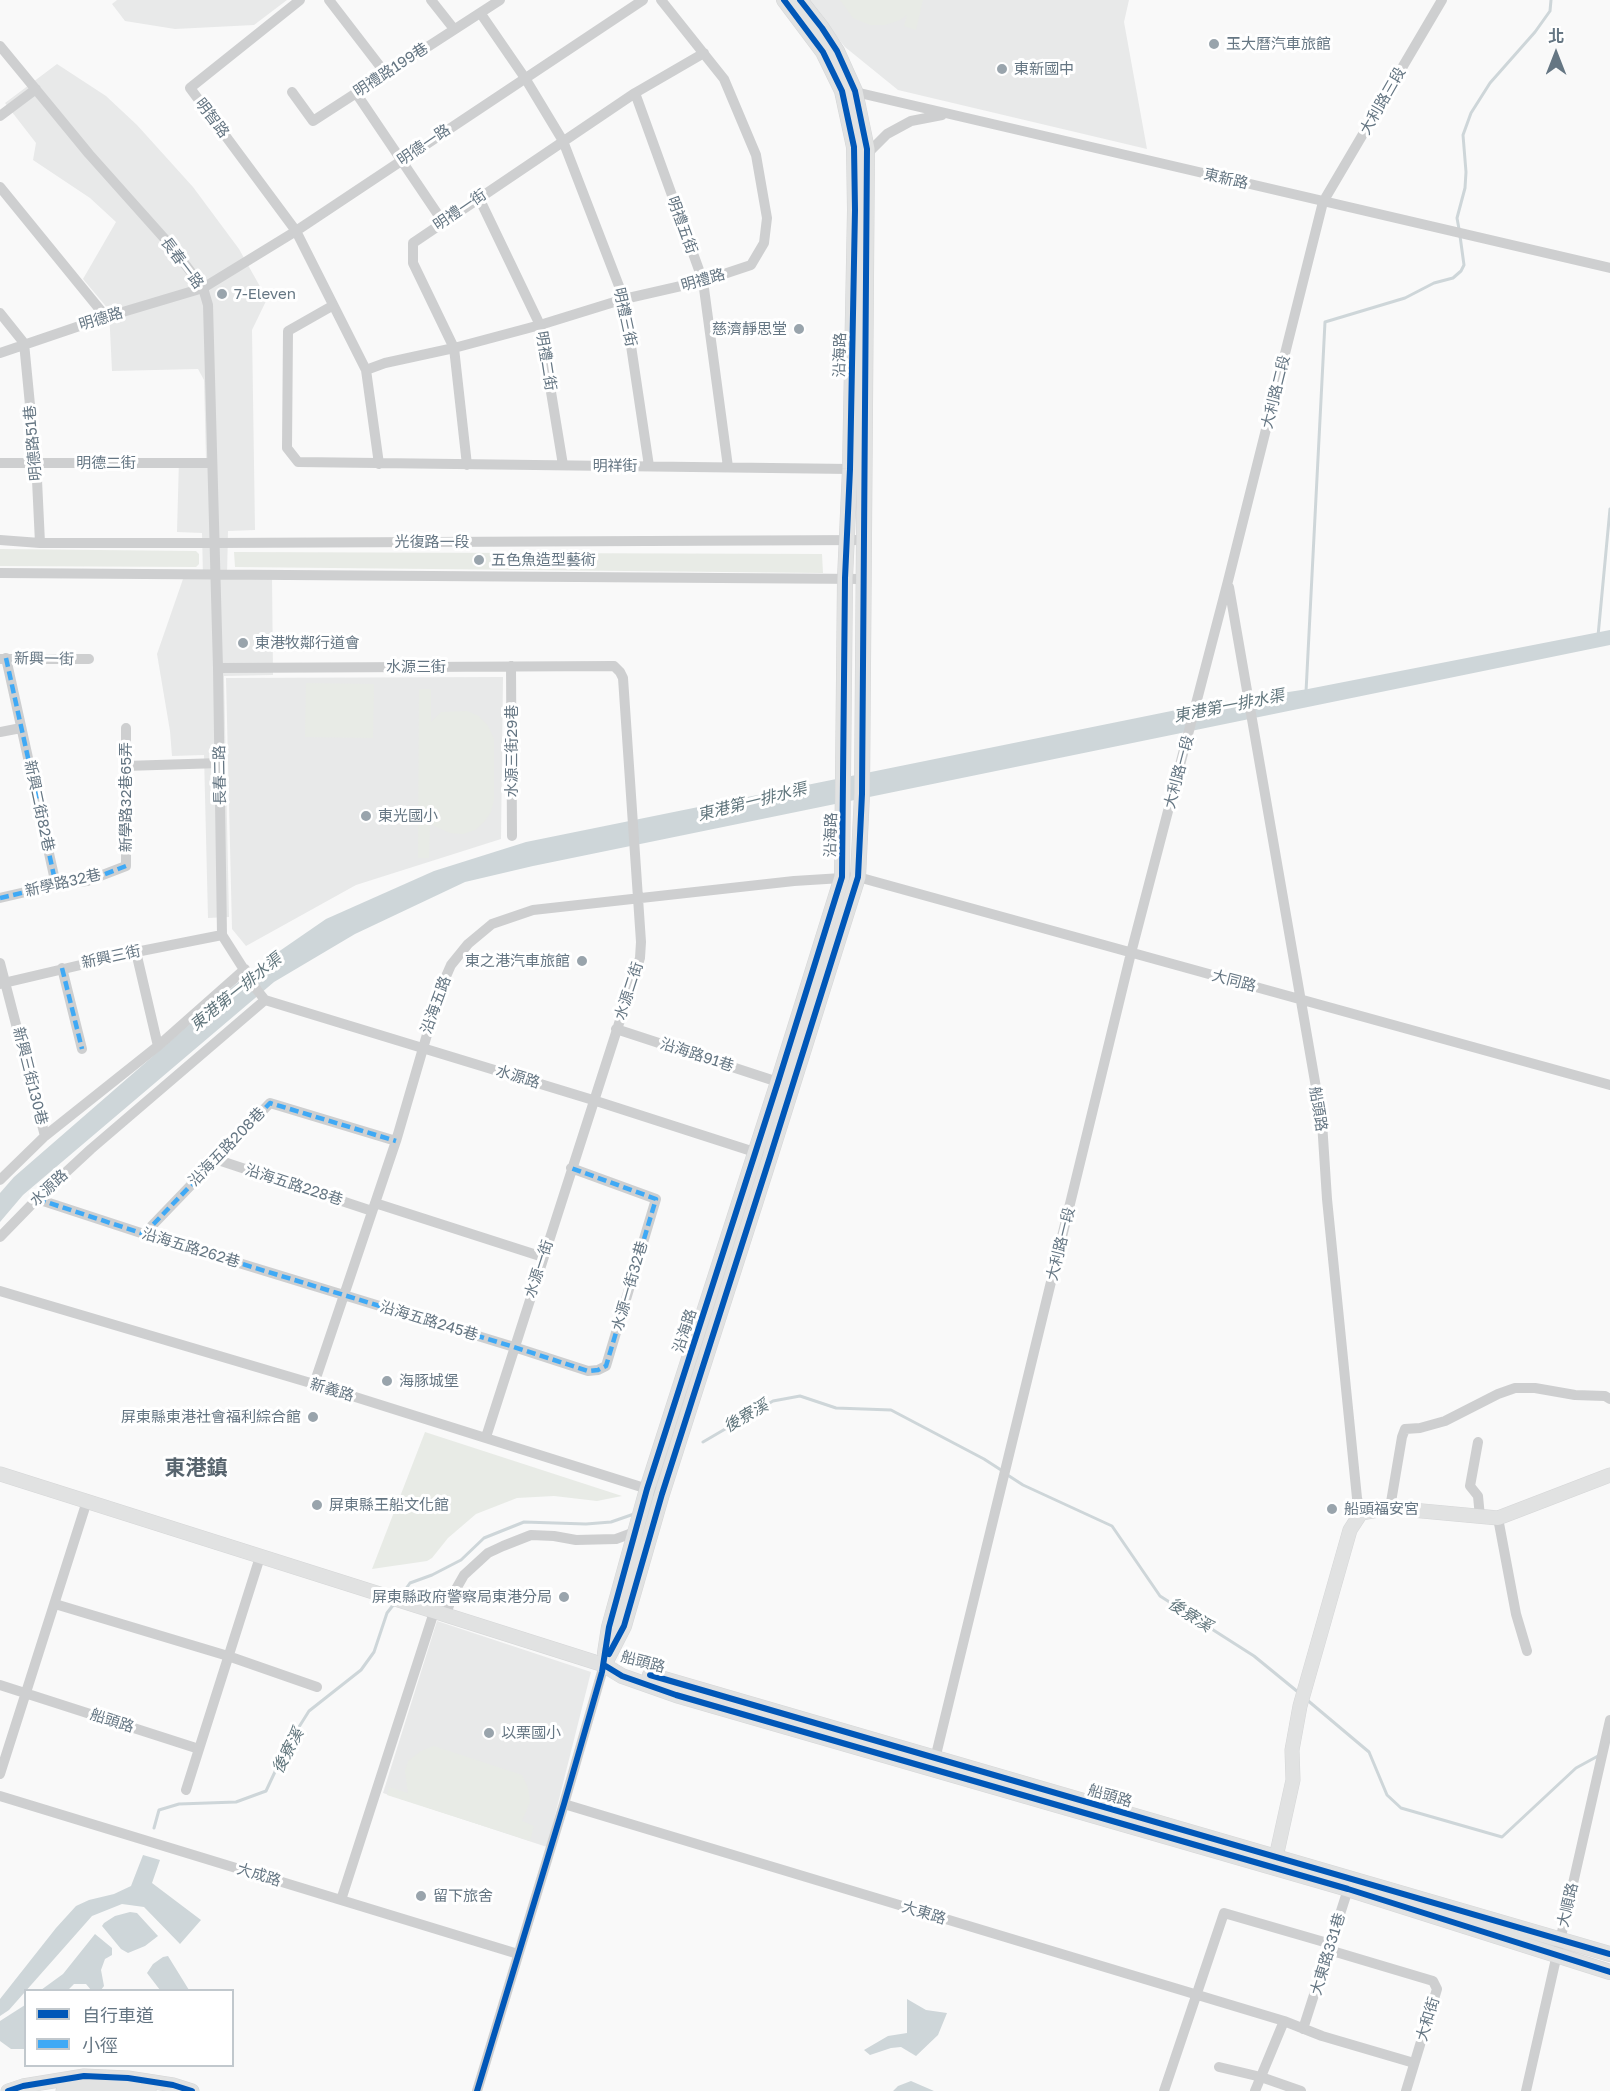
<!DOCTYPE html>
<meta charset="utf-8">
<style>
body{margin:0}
#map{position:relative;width:1610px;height:2091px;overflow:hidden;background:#f9f9f9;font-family:"Golos Text","Noto Sans TC",sans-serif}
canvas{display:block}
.legend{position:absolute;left:24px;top:1989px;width:210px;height:78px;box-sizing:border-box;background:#fff;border:2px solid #c1c8cd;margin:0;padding:8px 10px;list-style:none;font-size:18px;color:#657683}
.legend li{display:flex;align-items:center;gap:12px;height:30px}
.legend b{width:30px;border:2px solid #c1c8cd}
.north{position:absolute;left:1526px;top:24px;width:60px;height:60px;-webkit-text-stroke:4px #fff;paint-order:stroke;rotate:0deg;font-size:16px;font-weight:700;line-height:24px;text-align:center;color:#657683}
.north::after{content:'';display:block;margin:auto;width:21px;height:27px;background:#657683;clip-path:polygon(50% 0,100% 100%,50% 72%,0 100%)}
</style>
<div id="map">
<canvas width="1610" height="2091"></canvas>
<ul class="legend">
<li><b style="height:8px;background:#0057b8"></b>自行車道</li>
<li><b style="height:8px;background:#3fa9f5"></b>小徑</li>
</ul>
<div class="north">北</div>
</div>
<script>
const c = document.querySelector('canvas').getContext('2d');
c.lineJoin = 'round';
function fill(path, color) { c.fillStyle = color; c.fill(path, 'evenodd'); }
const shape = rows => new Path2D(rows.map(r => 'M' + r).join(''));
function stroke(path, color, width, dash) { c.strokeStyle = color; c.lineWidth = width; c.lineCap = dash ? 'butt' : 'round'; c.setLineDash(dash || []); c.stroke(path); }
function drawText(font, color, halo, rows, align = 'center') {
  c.font = font + ' "Golos Text","Noto Sans TC",sans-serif'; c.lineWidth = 6; c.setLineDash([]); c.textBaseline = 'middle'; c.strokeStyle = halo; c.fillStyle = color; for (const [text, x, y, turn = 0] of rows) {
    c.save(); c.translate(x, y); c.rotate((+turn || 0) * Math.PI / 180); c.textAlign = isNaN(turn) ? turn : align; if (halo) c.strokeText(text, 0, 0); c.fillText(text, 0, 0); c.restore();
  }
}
fill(shape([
 [117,0,287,0,254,25,175,29,125,21,112,4],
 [807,0,1129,0,1124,22,1147,149,898,90,845,47],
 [57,64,106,96,137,125,193,187,239,249,267,299,252,330,255,530,228,531,227,576,272,576,273,675,224,676,229,917,208,918,204,755,172,756,170,731,157,654,183,579,203,577,202,533,177,532,179,459,206,459,204,380,198,369,112,371,109,310,83,279,116,222,90,198,33,160,36,143,5,103],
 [503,677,501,839,356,885,246,946,232,929,226,678],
 [437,1621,591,1672,547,1847,383,1793]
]), '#e8e9e9');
fill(shape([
 [840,0,923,0,916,30,904,26,907,15,900,20,885,25,870,25,853,18],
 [0,549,196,551,199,554,199,564,196,567,0,566],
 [234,552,822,554,823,573,235,567],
 [306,683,374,684,373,738,305,737],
 [419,689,431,689,431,722,441,712,467,711,479,716,488,726,494,739,494,800,491,812,484,822,475,830,463,834,450,833,430,824,429,858,418,858],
 [425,1432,622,1496,597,1501,554,1496,517,1498,476,1514,448,1538,432,1558,427,1561,372,1569],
 [434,1746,522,1775,528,1788,530,1802,522,1821,534,1826,530,1841,387,1795,389,1787,408,1793,405,1771,408,1761,421,1751]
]), '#e8ebe6');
fill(shape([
 [1610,630,1610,645,533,866,465,882,355,934,274,982,23,1195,0,1222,0,1193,14,1177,252,970,326,919,434,871,526,842,1191,707,1308,689],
 [143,1855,160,1860,152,1883,201,1920,180,1944,144,1907,122,1904,92,1916,9,2010,0,2016,0,1999,56,1928,76,1906,89,1900,114,1894,131,1886],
 [130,1912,137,1913,158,1936,145,1946,128,1953,121,1949,102,1926,104,1923,115,1916],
 [95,1934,112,1948,112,1955,105,1959,101,1970,104,1986,101,1990,91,1990,86,1984,74,1984,68,1990,41,1990,63,1974],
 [168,1956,189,1990,160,1990,147,1973,153,1964,163,1957],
 [907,1999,926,2010,947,2013,938,2035,916,2056,901,2047,891,2048,870,2055,864,2050,888,2036,907,2033],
 [25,2005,25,2049,11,2049,0,2041,0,2021],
 [911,2081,934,2091,893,2091,898,2086]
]), '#ced6d9');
stroke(shape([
 [1459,229,1457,218,1465,188,1466,172,1463,135,1471,113,1490,83,1535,32,1550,11,1551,0],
 [1598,636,1610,509],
 [1306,692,1325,322,1405,298,1434,283,1453,278,1461,271,1464,265,1460,236],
 [703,1442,773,1401,800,1396,836,1408,891,1410,984,1459,1001,1470],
 [1006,1474,1023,1485,1112,1526,1160,1596,1254,1656,1298,1692],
 [400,1597,410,1583,432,1575,461,1560,484,1538,524,1522,586,1524,611,1522,634,1514],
 [1306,1699,1369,1752,1387,1795,1401,1808,1502,1837,1576,1768,1598,1756],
 [154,1828,159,1810,179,1804,236,1802,266,1791,287,1746,309,1711,361,1670,374,1652,387,1613,394,1604]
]), '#ced6d9', 3);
const secondary = shape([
 [0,1474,604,1665],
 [1272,1866,1276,1857,1293,1780,1292,1750,1300,1706,1350,1530,1361,1513,1390,1508,1498,1518,1610,1475],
 [8,2091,23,2086,84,2076,128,2078,173,2085,192,2091],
 [63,2091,86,2087,123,2087,149,2091]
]);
const primary = shape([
 [605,1653,609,1627,647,1489,778,1082,842,877,845,578,850,469,855,210,854,147,842,91,823,52,784,0],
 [604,1665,624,1626,662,1494,770,1157,858,877,862,794,867,149,855,91,837,51,822,28,800,0],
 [604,1665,622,1676,676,1695,1348,1889,1610,1972],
 [650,1675,1610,1954]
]);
stroke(secondary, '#d5d6d7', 15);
stroke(primary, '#d5d6d7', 16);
stroke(shape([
 [300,0,190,88,296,231,366,370,379,464],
 [329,0,386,74],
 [431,0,454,29],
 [481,14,525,78,563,141,624,299,649,466],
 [0,46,89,154,172,247,203,288,208,305,218,668,222,935,257,990,265,1000,593,1100,770,1157],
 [851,91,1610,268],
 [292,92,313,121,500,0],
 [356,93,443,222],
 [635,93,703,281,728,467],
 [0,116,36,89],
 [867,154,887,134,911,121,942,115],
 [0,187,106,317],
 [479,198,540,325,563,465],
 [332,306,288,331,287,448,298,462,850,469],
 [0,313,24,343,30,405,32,464,37,480,40,543],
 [0,353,106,317,203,288,296,231,643,0],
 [366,370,385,363,454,348,540,325,624,299,703,281,751,265,764,243,767,218,756,155,724,79,661,0],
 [0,463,212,463],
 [467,465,454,348,413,263,413,243,635,93,704,53],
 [0,540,40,543,214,543,864,540],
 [0,573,864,579],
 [1229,587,1322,1122,1327,1199,1357,1498,1361,1513],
 [6,658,56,885],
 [0,659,89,659],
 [511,666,512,836],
 [218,668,614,666,620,672,623,678,641,942,640,958,486,1437],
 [0,732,21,728],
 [125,766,220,763],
 [0,898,56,885,87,881,126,866,126,728],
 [136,952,158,1046],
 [0,963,45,1136],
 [62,968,82,1049],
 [0,984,136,952,222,935],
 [616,1029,778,1082],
 [215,1159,372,1211],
 [0,1180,45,1136,158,1046,245,969],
 [37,1199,144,1234,514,1347,588,1371,598,1370,606,1366,656,1199,571,1168],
 [375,1203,543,1257],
 [144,1234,270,1103,396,1141],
 [0,1237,37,1199,91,1149,265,1000],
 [0,1291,314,1384,654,1491],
 [314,1384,396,1141,440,990,451,965,468,944,492,924,533,910,794,881,858,877,1610,1085],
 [1478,1442,1470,1486,1478,1496,1480,1517],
 [1390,1508,1402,1437,1405,1429,1420,1428,1445,1421,1498,1394,1515,1388,1535,1388,1575,1395,1605,1396,1610,1399],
 [1498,1518,1516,1614,1527,1651],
 [55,1604,228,1656,317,1687],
 [446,1615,452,1596,464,1575,488,1553,503,1546,531,1535,554,1536,576,1540,616,1539,635,1532],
 [0,1685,199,1749],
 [934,1763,1131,953,1228,581,1323,202,1442,0],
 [0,1774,87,1501],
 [186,1790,260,1557],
 [0,1796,518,1954],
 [564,1804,1284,2021,1322,2036,1414,2063],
 [341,1900,434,1612],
 [1329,1950,1433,1981,1437,1989,1406,2091],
 [1303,2029,1350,1883],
 [1219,2067,1261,2077,1301,2091],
 [477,2091,564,1804,604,1665],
 [1164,2091,1224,1913,1331,1944],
 [1255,2091,1284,2021],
 [1526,2091,1610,1720]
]), '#cecfd0', 10);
stroke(secondary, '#e1e2e2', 14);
stroke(primary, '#e1e2e2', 15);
stroke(shape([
 [6,658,56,885],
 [0,898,56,885,87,881,126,866],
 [62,968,82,1049],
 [37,1199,144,1234,514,1347,588,1371,598,1370,606,1366,656,1199,571,1168],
 [144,1234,270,1103,396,1141]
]), '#3fa9f5', 4.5, [9, 4.5]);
stroke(shape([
 [609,1654,624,1626,662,1494,770,1157,858,877,862,794,867,149,855,91,837,51,822,28,800,0],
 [604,1665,622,1676,676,1695,1348,1889,1610,1972],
 [650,1675,1610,1954],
 [8,2091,23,2086,84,2076,128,2078,173,2085,192,2091],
 [477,2091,564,1804,602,1672,609,1627,647,1489,778,1082,842,877,845,578,850,469,855,210,854,147,842,91,823,52,784,0]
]), '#0057b8', 6);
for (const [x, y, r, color] of [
 [1214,44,6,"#99a4ac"],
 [1002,69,6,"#99a4ac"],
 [222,294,6,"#99a4ac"],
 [799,329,6,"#99a4ac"],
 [479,560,6,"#99a4ac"],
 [243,643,6,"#99a4ac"],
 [366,816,6,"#99a4ac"],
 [582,961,6,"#99a4ac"],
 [387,1381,6,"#99a4ac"],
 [313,1417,6,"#99a4ac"],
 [317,1505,6,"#99a4ac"],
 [1332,1509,6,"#99a4ac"],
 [564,1597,6,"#99a4ac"],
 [489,1733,6,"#99a4ac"],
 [421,1896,6,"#99a4ac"]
]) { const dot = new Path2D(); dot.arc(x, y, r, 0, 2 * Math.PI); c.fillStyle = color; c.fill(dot); stroke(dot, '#fff', 2); }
drawText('15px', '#657683', '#fff', [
 ["玉大曆汽車旅館",1226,44],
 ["東新國中",1014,69],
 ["7-Eleven",234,294],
 ["慈濟靜思堂",787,329,"right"],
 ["五色魚造型藝術",491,560],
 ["東港牧鄰行道會",255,643],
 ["東光國小",378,816],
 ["東之港汽車旅館",570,961,"right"],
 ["海豚城堡",399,1381],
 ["屏東縣東港社會福利綜合館",301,1417,"right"],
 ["屏東縣王船文化館",329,1505],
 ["船頭福安宮",1344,1509],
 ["屏東縣政府警察局東港分局",552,1597,"right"],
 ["以栗國小",501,1733],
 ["留下旅舍",433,1896]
], 'left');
drawText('15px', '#657683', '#fff', [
 ["明禮路199巷",391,70,-33],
 ["大利路三段",1383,101,-60],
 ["明智路",212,118,53],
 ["明德一路",424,145,-34],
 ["東新路",1226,179,13],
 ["明禮一街",460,210,-34],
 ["明禮五街",682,225,70],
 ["長春一路",182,263,53],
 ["明禮路",703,280,-16],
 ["明禮三街",625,317,78],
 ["明德路",101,319,-17],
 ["沿海路",840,355,-89],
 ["明禮二街",546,361,81],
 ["大利路二段",1276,392,-76],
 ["明德路51巷",33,443,-95],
 ["明德二街",106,463],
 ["明祥街",615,466],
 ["光復路一段",432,542],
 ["新興一街",44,659,1],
 ["水源三街",416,667],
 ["水源三街29巷",512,751,-90],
 ["大利路一段",1179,772,-75],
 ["長春二路",220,775,-91],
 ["新學路32巷65弄",126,797,-90],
 ["新興二街82巷",39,806,78],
 ["沿海路",831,835,-89],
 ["新學路32巷",63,883,-13],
 ["新興三街",111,957,-12],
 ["大同路",1234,981,15],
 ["水源二街",629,991,-72],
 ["沿海五路",436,1005,-70],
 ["沿海路91巷",697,1055,18],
 ["新興三街130巷",30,1076,76],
 ["水源路",518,1077,17],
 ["船頭路",1318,1109,81],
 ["沿海五路208巷",227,1147,-46],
 ["沿海五路228巷",294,1185,18],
 ["水源路",49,1188,-43],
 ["大利路一段",1061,1244,-76],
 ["沿海五路262巷",191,1248,17],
 ["水源一街",539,1269,-72],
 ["水源一街32巷",630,1286,-74],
 ["沿海五路245巷",429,1321,17],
 ["沿海路",685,1331,-72],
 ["新義路",332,1390,17],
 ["船頭路",643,1662,15],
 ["船頭路",112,1721,18],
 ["船頭路",1110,1796,16],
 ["大成路",259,1875,17],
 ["大順路",1568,1905,-77],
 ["大東路",924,1913,17],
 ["大東路331巷",1328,1954,-73],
 ["大和街",1428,2019,-73]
]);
drawText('italic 16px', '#60757c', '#fff', [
 ["東港第一排水渠",1229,706,-11],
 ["東港第一排水渠",752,802,-14],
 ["東港第一排水渠",236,992,-39],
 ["後寮溪",746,1416,-30],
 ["後寮溪",1190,1615,33],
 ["後寮溪",288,1751,-62]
]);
drawText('bold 21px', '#57646e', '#fff', [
 ["東港鎮",196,1468]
]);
</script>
